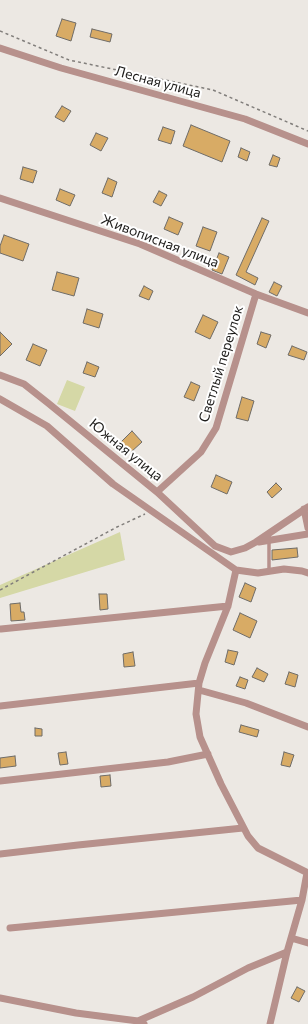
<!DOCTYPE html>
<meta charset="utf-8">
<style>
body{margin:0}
canvas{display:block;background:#ece8e3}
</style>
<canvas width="308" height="1024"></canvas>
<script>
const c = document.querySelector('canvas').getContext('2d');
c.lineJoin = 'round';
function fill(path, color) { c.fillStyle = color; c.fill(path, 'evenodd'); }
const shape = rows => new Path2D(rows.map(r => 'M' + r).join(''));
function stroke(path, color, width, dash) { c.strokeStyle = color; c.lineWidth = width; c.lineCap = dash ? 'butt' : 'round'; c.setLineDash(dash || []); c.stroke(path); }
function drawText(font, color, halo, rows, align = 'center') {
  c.font = font + ' Commissioner,sans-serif'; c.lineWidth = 4; c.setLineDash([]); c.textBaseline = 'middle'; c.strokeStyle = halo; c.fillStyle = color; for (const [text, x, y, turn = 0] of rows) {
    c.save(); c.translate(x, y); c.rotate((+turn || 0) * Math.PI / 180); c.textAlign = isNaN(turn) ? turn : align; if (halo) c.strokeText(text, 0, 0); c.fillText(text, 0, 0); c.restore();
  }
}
fill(shape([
 [67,380,85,387,75,411,57,404],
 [120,532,125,560,0,598,0,585]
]), '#d5d8a6');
const building = shape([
 [62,19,76,23,71,41,56,36,62,19],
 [92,29,112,34,110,42,90,37,92,29],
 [62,106,71,111,64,122,55,117,62,106],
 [191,125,230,141,222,162,183,146,191,125],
 [163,127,175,131,171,144,158,140,163,127],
 [96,133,108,138,101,151,90,145,96,133],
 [241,148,250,152,247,161,238,157,241,148],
 [273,155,280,158,277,167,269,165,273,155],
 [23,167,37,171,33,183,20,179,23,167],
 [108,178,117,182,112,197,102,193,108,178],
 [60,189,75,195,70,206,56,200,60,189],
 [159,191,167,195,161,206,153,202,159,191],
 [169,217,183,223,178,235,164,229,169,217],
 [262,218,269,221,246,272,258,278,255,285,236,275,262,218],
 [203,227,217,232,210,251,196,246,203,227],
 [4,235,29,244,23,261,0,253,0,246,4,235],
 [219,253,229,257,222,274,212,270,219,253],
 [57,272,79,278,74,296,52,290,57,272],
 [274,282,282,286,277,296,269,292,274,282],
 [144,286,153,291,149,300,139,296,144,286],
 [87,309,103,314,99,328,83,323,87,309],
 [203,315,218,322,210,339,195,332,203,315],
 [0,332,12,344,0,356,0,332],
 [261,332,271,335,266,348,257,344,261,332],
 [33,344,47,350,40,366,26,360,33,344],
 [292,346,307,352,304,360,288,355,292,346],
 [87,362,99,367,95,377,83,373,87,362],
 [191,382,200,386,194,401,184,397,191,382],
 [242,397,254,401,248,421,236,418,242,397],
 [132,431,142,442,131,452,121,442,132,431],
 [216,475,232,482,227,494,211,487,216,475],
 [276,483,282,489,272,498,267,492,276,483],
 [297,548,298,557,272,560,272,550,297,548],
 [245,583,256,588,251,602,239,597,245,583],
 [99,594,107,594,108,609,100,610,99,594],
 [20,603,21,612,24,612,25,620,11,621,10,604,20,603],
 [240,613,257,621,250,638,233,630,240,613],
 [228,650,238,652,234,665,225,662,228,650],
 [133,652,135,666,124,667,123,654,133,652],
 [257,668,268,674,264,682,252,677,257,668],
 [289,672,298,675,295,687,285,684,289,672],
 [240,677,248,680,245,689,236,686,240,677],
 [241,725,259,730,257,737,239,732,241,725],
 [35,728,42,729,42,736,35,736,35,728],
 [66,752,68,764,60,765,58,753,66,752],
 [284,752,294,755,290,767,281,765,284,752],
 [15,756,16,766,0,768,0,758,15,756],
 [110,775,111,786,101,787,100,776,110,775],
 [297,987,305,991,299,1002,291,998,297,987]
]);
fill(building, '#d8ab65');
stroke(building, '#6f6c68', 1);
stroke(shape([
 [0,31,69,60,213,90,308,131],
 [0,590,117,527,145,514]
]), '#817e7b', 1.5, [3, 3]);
stroke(shape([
 [269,571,269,540]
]), '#b7918c', 3.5);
stroke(shape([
 [0,48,61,68,245,119,308,144],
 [0,198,140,244,256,294,308,313],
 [0,375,24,384,48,403,157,492,215,546,231,552,245,548,256,542,308,507],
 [0,399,47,426,113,484,236,570,228,606,205,663,199,683,196,714,200,737,221,784,248,836,258,848,308,873],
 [157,492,201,452,216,428,256,294],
 [304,509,308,528],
 [259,542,308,534],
 [236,570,258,573,284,569,302,571,308,573],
 [1,629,228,606],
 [199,690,246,703,308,727],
 [0,706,199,683],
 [0,781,168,762,208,754],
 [0,854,78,845,243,828],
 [10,928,302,900],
 [291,938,308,943],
 [0,998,76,1013,138,1021,144,1024],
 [138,1021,193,997,248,968,287,952],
 [270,1024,287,952,302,900,307,873]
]), '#b7918c', 7);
drawText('14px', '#1e1d1b', '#fff', [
 ["Лесная улица",158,82,15],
 ["Живописная улица",160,241,21],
 ["Светлый переулок",221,364,-73],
 ["Южная улица",126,450,39]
]);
</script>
